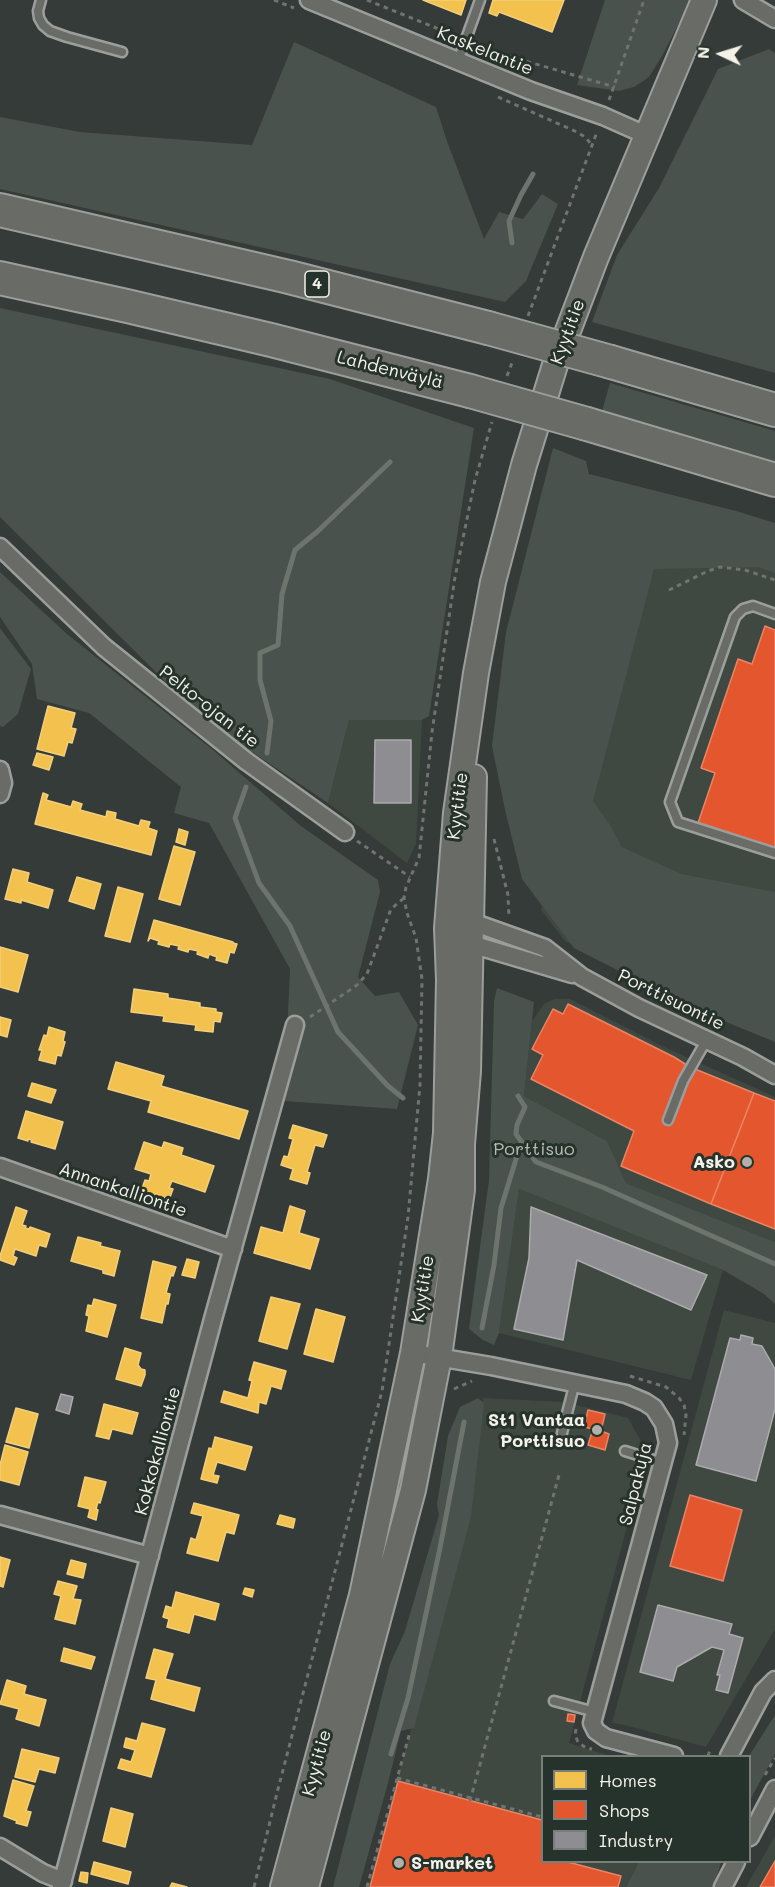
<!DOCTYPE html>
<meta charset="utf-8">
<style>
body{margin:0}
#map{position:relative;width:775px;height:1887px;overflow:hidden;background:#353b38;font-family:Mali,sans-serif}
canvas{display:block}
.legend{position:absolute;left:541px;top:1755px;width:210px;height:108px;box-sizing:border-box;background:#26332d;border:2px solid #787f78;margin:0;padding:8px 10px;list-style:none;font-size:18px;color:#f4f1e8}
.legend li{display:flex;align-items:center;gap:12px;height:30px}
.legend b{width:30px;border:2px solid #787f78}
.north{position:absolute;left:691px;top:24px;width:60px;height:60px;-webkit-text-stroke:4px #26332d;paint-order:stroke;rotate:274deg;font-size:16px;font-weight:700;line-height:24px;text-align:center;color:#f4f1e8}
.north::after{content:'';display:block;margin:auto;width:21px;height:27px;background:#f4f1e8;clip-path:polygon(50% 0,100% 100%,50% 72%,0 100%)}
</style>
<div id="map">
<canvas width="775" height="1887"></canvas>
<ul class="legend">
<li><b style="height:16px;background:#f2c14e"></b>Homes</li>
<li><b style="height:16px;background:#e4572e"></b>Shops</li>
<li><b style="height:16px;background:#8d8d92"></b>Industry</li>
</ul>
<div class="north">N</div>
</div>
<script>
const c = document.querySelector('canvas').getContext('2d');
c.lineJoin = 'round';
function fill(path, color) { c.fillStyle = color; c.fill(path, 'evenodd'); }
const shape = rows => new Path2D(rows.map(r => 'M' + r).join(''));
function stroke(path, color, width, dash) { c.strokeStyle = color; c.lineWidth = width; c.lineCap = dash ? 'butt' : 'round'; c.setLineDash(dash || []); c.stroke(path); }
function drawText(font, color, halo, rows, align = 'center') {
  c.font = font + ' Mali,sans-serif'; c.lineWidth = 6; c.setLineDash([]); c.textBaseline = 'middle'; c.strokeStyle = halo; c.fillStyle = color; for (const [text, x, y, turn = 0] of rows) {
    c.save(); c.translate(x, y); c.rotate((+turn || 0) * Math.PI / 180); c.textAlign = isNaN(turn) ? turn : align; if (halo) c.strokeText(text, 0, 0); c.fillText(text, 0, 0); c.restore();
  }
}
fill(shape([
 [594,526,775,568,775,908,649,982,565,941,541,910],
 [349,720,422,720,416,844,407,863,328,803],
 [554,999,570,999,662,1046,775,1097,775,1242,626,1183,607,1141,524,1096,532,1021,544,1004],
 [519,1189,723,1270,691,1380,499,1333],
 [724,1310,775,1323,775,1629,706,1747,625,1725,612,1723],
 [483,1398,564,1402,628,1418,647,1452,569,1743,610,1756,542,1756,542,1862,639,1862,626,1887,368,1887,466,1526],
 [775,1836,775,1887,746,1887]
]), '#3f4942');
fill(shape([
 [605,0,691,0,662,56,649,77,634,87,619,91,577,85],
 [294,42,436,107,448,144,484,239,499,212,523,219,542,194,558,204,526,281,505,302,0,189,0,117,80,132,252,145],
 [769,49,775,53,775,373,592,322,617,255,659,188,718,69],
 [0,308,330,379,474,428,429,716,422,720,349,720,328,803,203,719,0,517],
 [610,383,775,431,775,463,602,411],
 [553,448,586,461,589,474,736,511,775,523,775,573,758,567,654,569,593,801,610,825,622,847,681,874,775,892,775,1042,692,1008,574,948,522,879,505,810,492,746,506,632],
 [0,572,67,634,213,750,301,826,378,880,380,892,358,977,375,996,399,992,418,1025,397,1109,284,1101,290,969,209,823,174,813,181,787,89,713,37,699,32,664,0,617],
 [0,628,31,669,18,714,3,727,0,726],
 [497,988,534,1002,524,1096,607,1141,626,1183,775,1242,775,1304,764,1294,723,1270,519,1189,499,1333,494,1345,483,1340,469,1329,489,1180,494,1001],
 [478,1398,484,1403,471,1517,414,1728,401,1731,388,1783,359,1887,333,1887,390,1664,405,1631,439,1515,437,1504,448,1436,460,1407],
 [775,1715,775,1754,750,1800,749,1756],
 [639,1862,721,1862,714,1887,626,1887]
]), '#49524c');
const homes = shape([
 [423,0,466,0,461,15,423,0],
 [493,0,564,0,552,32,499,12,497,16,489,13,493,0],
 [48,706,75,713,71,728,76,729,72,743,68,742,64,756,37,749,48,706],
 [37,753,53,757,49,770,33,765,37,753],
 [43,793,48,795,46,800,71,807,73,801,82,804,80,810,106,817,107,811,116,813,115,819,139,826,141,820,150,822,148,828,157,831,151,855,35,824,43,793],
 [179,829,188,832,185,845,176,842,179,829],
 [174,846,195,852,180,905,159,899,174,846],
 [13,869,29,873,27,882,53,890,48,908,21,900,21,903,5,899,13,869],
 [77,877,101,884,94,909,69,901,77,877],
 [118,887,143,894,130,942,105,936,118,887],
 [154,920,233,942,233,943,237,944,234,953,230,952,227,963,216,960,217,957,209,954,208,958,197,954,198,951,189,949,188,952,178,949,179,946,170,944,169,947,158,944,159,941,150,938,148,941,154,920],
 [0,947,28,955,18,992,0,987,0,947],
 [134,989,168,994,168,998,200,1003,200,1007,216,1009,216,1012,222,1013,220,1022,214,1021,213,1032,195,1030,196,1025,163,1021,164,1016,131,1012,134,989],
 [0,1017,11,1020,7,1037,0,1035,0,1017],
 [49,1027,65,1032,63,1041,65,1042,61,1056,57,1055,55,1064,39,1060,42,1050,39,1050,44,1035,47,1036,49,1027],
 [116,1062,164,1076,161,1086,248,1111,239,1139,148,1112,151,1101,108,1089,116,1062],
 [32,1083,56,1090,51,1103,28,1096,32,1083],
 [26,1111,63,1122,55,1149,31,1142,32,1140,28,1139,28,1141,18,1138,26,1111],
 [293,1125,327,1135,323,1147,315,1145,307,1172,310,1173,307,1184,290,1179,293,1169,281,1165,284,1156,288,1157,293,1139,289,1138,293,1125],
 [144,1142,162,1148,164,1142,183,1148,181,1155,214,1166,205,1192,172,1181,169,1188,173,1189,169,1200,141,1191,145,1180,149,1181,151,1174,135,1169,144,1142],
 [290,1206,305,1211,299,1233,319,1239,310,1269,254,1253,261,1227,283,1233,290,1206],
 [16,1207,27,1211,22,1225,26,1226,25,1228,29,1229,30,1227,50,1234,46,1247,39,1245,36,1256,15,1249,13,1256,17,1258,14,1265,0,1260,0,1256,16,1207],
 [78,1237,101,1243,100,1246,120,1251,114,1276,103,1273,103,1270,71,1261,78,1237],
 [187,1259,199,1262,195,1278,182,1275,187,1259],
 [153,1261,176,1267,173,1276,171,1275,166,1293,170,1294,168,1304,166,1304,162,1323,141,1318,153,1261],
 [271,1297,300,1304,287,1349,259,1341,271,1297],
 [94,1299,116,1305,107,1337,86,1331,89,1316,86,1315,88,1305,92,1306,94,1299],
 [316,1309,345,1317,333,1362,304,1354,316,1309],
 [125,1348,141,1353,138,1365,141,1369,145,1370,145,1375,141,1386,116,1379,125,1348],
 [254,1362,286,1371,281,1389,271,1386,266,1404,259,1402,258,1413,221,1402,224,1391,248,1398,252,1381,249,1380,254,1362],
 [104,1404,138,1413,132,1434,112,1429,109,1439,96,1436,104,1404],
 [16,1408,38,1414,29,1448,6,1442,16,1408],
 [215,1437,252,1447,245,1470,217,1462,213,1475,219,1476,217,1483,201,1479,209,1448,212,1449,215,1437],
 [5,1445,28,1452,19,1485,0,1480,0,1465,5,1445],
 [85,1477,106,1482,100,1503,98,1502,96,1509,98,1510,96,1520,88,1517,90,1509,78,1506,85,1477],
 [194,1503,239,1515,234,1534,226,1532,218,1561,187,1553,191,1538,196,1540,203,1516,191,1513,194,1503],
 [280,1515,295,1519,293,1528,277,1524,280,1515],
 [0,1557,10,1560,3,1587,0,1586,0,1557],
 [71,1560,86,1564,83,1578,67,1574,71,1560],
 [58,1581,77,1586,73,1599,81,1600,75,1624,55,1619,61,1596,54,1594,58,1581],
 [245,1588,254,1590,252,1597,243,1594,245,1588],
 [176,1592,219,1604,215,1620,194,1614,189,1633,167,1627,169,1619,163,1617,166,1606,172,1608,176,1592],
 [64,1648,95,1657,91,1669,61,1661,64,1648],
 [154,1649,173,1654,165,1679,200,1688,194,1711,151,1699,156,1680,146,1678,154,1649],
 [7,1680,26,1686,24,1694,46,1700,39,1726,16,1719,19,1709,0,1704,7,1680],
 [142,1723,165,1729,151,1777,118,1768,121,1759,131,1762,135,1750,124,1747,126,1738,137,1741,142,1723],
 [22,1749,59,1758,55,1773,39,1769,35,1782,15,1777,22,1749],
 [13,1780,34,1786,26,1811,31,1812,27,1826,16,1823,17,1821,4,1816,13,1780],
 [111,1808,133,1814,125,1847,103,1841,111,1808],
 [94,1862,131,1872,128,1884,91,1874,94,1862],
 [81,1872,88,1873,87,1883,79,1881,81,1872],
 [172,1883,187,1887,170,1887,172,1883]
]);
fill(homes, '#f2c14e');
stroke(homes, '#f3cf7c', 1.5);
const shops = shape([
 [765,626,775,630,775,850,698,823,715,773,701,768,738,659,752,664,765,626],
 [568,1004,674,1057,690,1067,754,1093,711,1204,621,1166,634,1131,531,1079,543,1055,532,1049,553,1009,563,1014,568,1004],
 [754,1093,775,1101,775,1229,711,1204,754,1093],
 [588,1410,605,1414,601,1431,609,1434,605,1450,588,1445,593,1429,584,1427,588,1410],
 [690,1495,742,1510,723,1581,670,1566,690,1495],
 [568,1714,575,1715,574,1722,567,1721,568,1714],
 [398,1781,542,1820,542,1862,568,1862,621,1876,618,1887,370,1887,398,1781],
 [775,1861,775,1887,760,1887,775,1861]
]);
fill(shops, '#e4572e');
stroke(shops, '#e98566', 1.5);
const industry = shape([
 [375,740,411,740,411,803,374,803,375,740],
 [531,1207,707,1275,691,1310,577,1260,563,1340,514,1329,529,1258,531,1207],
 [741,1335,753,1338,752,1344,762,1346,775,1369,775,1409,756,1481,696,1465,730,1338,740,1340,741,1335],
 [61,1394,73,1397,69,1414,56,1410,61,1394],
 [658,1605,732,1624,729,1634,743,1638,728,1693,716,1690,720,1675,717,1675,724,1650,712,1647,677,1667,673,1681,640,1672,658,1605]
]);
fill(industry, '#8d8d92');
stroke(industry, '#acabac', 1.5);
stroke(shape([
 [512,243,509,221,521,195,533,174],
 [267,753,271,721,260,680,260,653,278,645,282,594,295,550,318,531,390,462],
 [246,787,235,818,259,883,290,926,338,1032,388,1086,403,1098],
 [518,1096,525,1107,517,1125,516,1134,536,1162,602,1187,775,1264],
 [482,1328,494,1265,501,1208,521,1143],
 [391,1754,408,1698,440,1548,464,1422]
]), '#6d736d', 5);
const service = shape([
 [41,0,38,11,39,18,43,25,50,31,67,37,122,52],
 [458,61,480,0],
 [775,614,753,606,743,609,735,617,670,802,678,822,775,853],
 [668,1120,683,1081,706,1041],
 [562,1433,575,1382],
 [625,1451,663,1463],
 [554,1701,595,1712]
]);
const minor = shape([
 [309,0,531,91,603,116,648,136],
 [743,0,775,19],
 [0,547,104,647,246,761,345,832],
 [0,770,3,783,0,794],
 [463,924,472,922,545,948,582,977,639,1008,743,1057,775,1075],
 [463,939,471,944,572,974],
 [0,1167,233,1249],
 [413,1353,491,1366,626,1394,645,1402,654,1408,664,1424,668,1443,592,1723,596,1731,606,1738,674,1756],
 [0,1515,150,1556],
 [729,1756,763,1692,775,1680],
 [750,1837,775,1789],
 [0,1847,43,1873,63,1881],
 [61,1887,213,1319,295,1025],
 [723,1887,736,1862]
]);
const secondary = shape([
 [283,1887,362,1595,413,1353,441,1179,446,1133,449,980,447,928,456,813,476,673,493,582,524,465,555,365,596,257,704,0],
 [306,1887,413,1490,439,1357,462,1190,462,1144,468,1071,474,777]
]);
const motorway = shape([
 [0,210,289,277,488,328],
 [0,278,127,306,271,340,470,391],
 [611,362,775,410],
 [587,424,775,480]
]);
stroke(service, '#9c9e9b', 13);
stroke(minor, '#9c9e9b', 21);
stroke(secondary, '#9c9e9b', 28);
stroke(motorway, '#9c9e9b', 36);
stroke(shape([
 [274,0,294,8],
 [367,0,456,36],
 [476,43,508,56,615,87],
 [498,97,577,132,585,137,592,145],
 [609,100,644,0],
 [528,316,597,132],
 [507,376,513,360],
 [669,590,708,571,720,567,745,570,775,580],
 [494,839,508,895,509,918],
 [357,841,410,877],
 [310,1017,357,985,367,974,391,909,404,898],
 [630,1376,666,1387,679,1398,684,1405,686,1415,684,1435],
 [454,1389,472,1381],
 [576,1729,575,1735,578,1742,586,1748,592,1749],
 [708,1756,710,1750],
 [765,1775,775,1758],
 [397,1778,542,1817],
 [470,1801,559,1475],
 [254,1887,277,1793,382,1391,408,1217,420,1085,422,979,416,938,407,913,404,898,406,887,419,858,432,732,455,577,475,480,492,422],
 [367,1887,410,1732]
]), '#707370', 3, [4.5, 4.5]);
stroke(service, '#686b66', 8);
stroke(minor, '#686b66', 16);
stroke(secondary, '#686b66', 24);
stroke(motorway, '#686b66', 32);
const motorwayBridge = shape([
 [488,328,611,362],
 [470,391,587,424]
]);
stroke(motorwayBridge, '#9c9e9b', 36, []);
stroke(motorwayBridge, '#686b66', 32);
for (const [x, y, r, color] of [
 [747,1162,6,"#b1b1aa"],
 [597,1430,6,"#b1b1aa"],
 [399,1863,6,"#b1b1aa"]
]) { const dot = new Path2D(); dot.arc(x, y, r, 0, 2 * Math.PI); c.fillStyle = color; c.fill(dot); stroke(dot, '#26332d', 2); }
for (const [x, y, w] of [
 [317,284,24]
]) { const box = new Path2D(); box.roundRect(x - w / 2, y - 13, w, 26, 4.5); c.fillStyle = '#26332d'; c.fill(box); stroke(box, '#f4f1e8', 1.5); }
drawText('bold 16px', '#f4f1e8', null, [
 ["4",317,284]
]);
drawText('18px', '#f4f1e8', '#26332d', [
 ["Kaskelantie",485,51,22],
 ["Kyytitie",568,332,-70],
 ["Lahdenväylä",390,370,14],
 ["Pelto-ojan tie",209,707,38],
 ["Kyytitie",458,806,-83],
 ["Porttisuontie",671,1000,26],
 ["Annankalliontie",123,1190,19],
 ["Kyytitie",423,1289,-81],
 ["Kokkokalliontie",158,1451,-75],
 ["Salpakuja",636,1484,-76],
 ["Kyytitie",317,1763,-75]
]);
drawText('18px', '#b9bbb2', '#26332d', [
 ["Porttisuo",534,1149]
]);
drawText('bold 18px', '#f4f1e8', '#26332d', [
 ["Asko",735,1162],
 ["St1 Vantaa",585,1420],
 ["Porttisuo",585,1441],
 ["S-market",411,1863,"left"]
], 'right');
</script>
